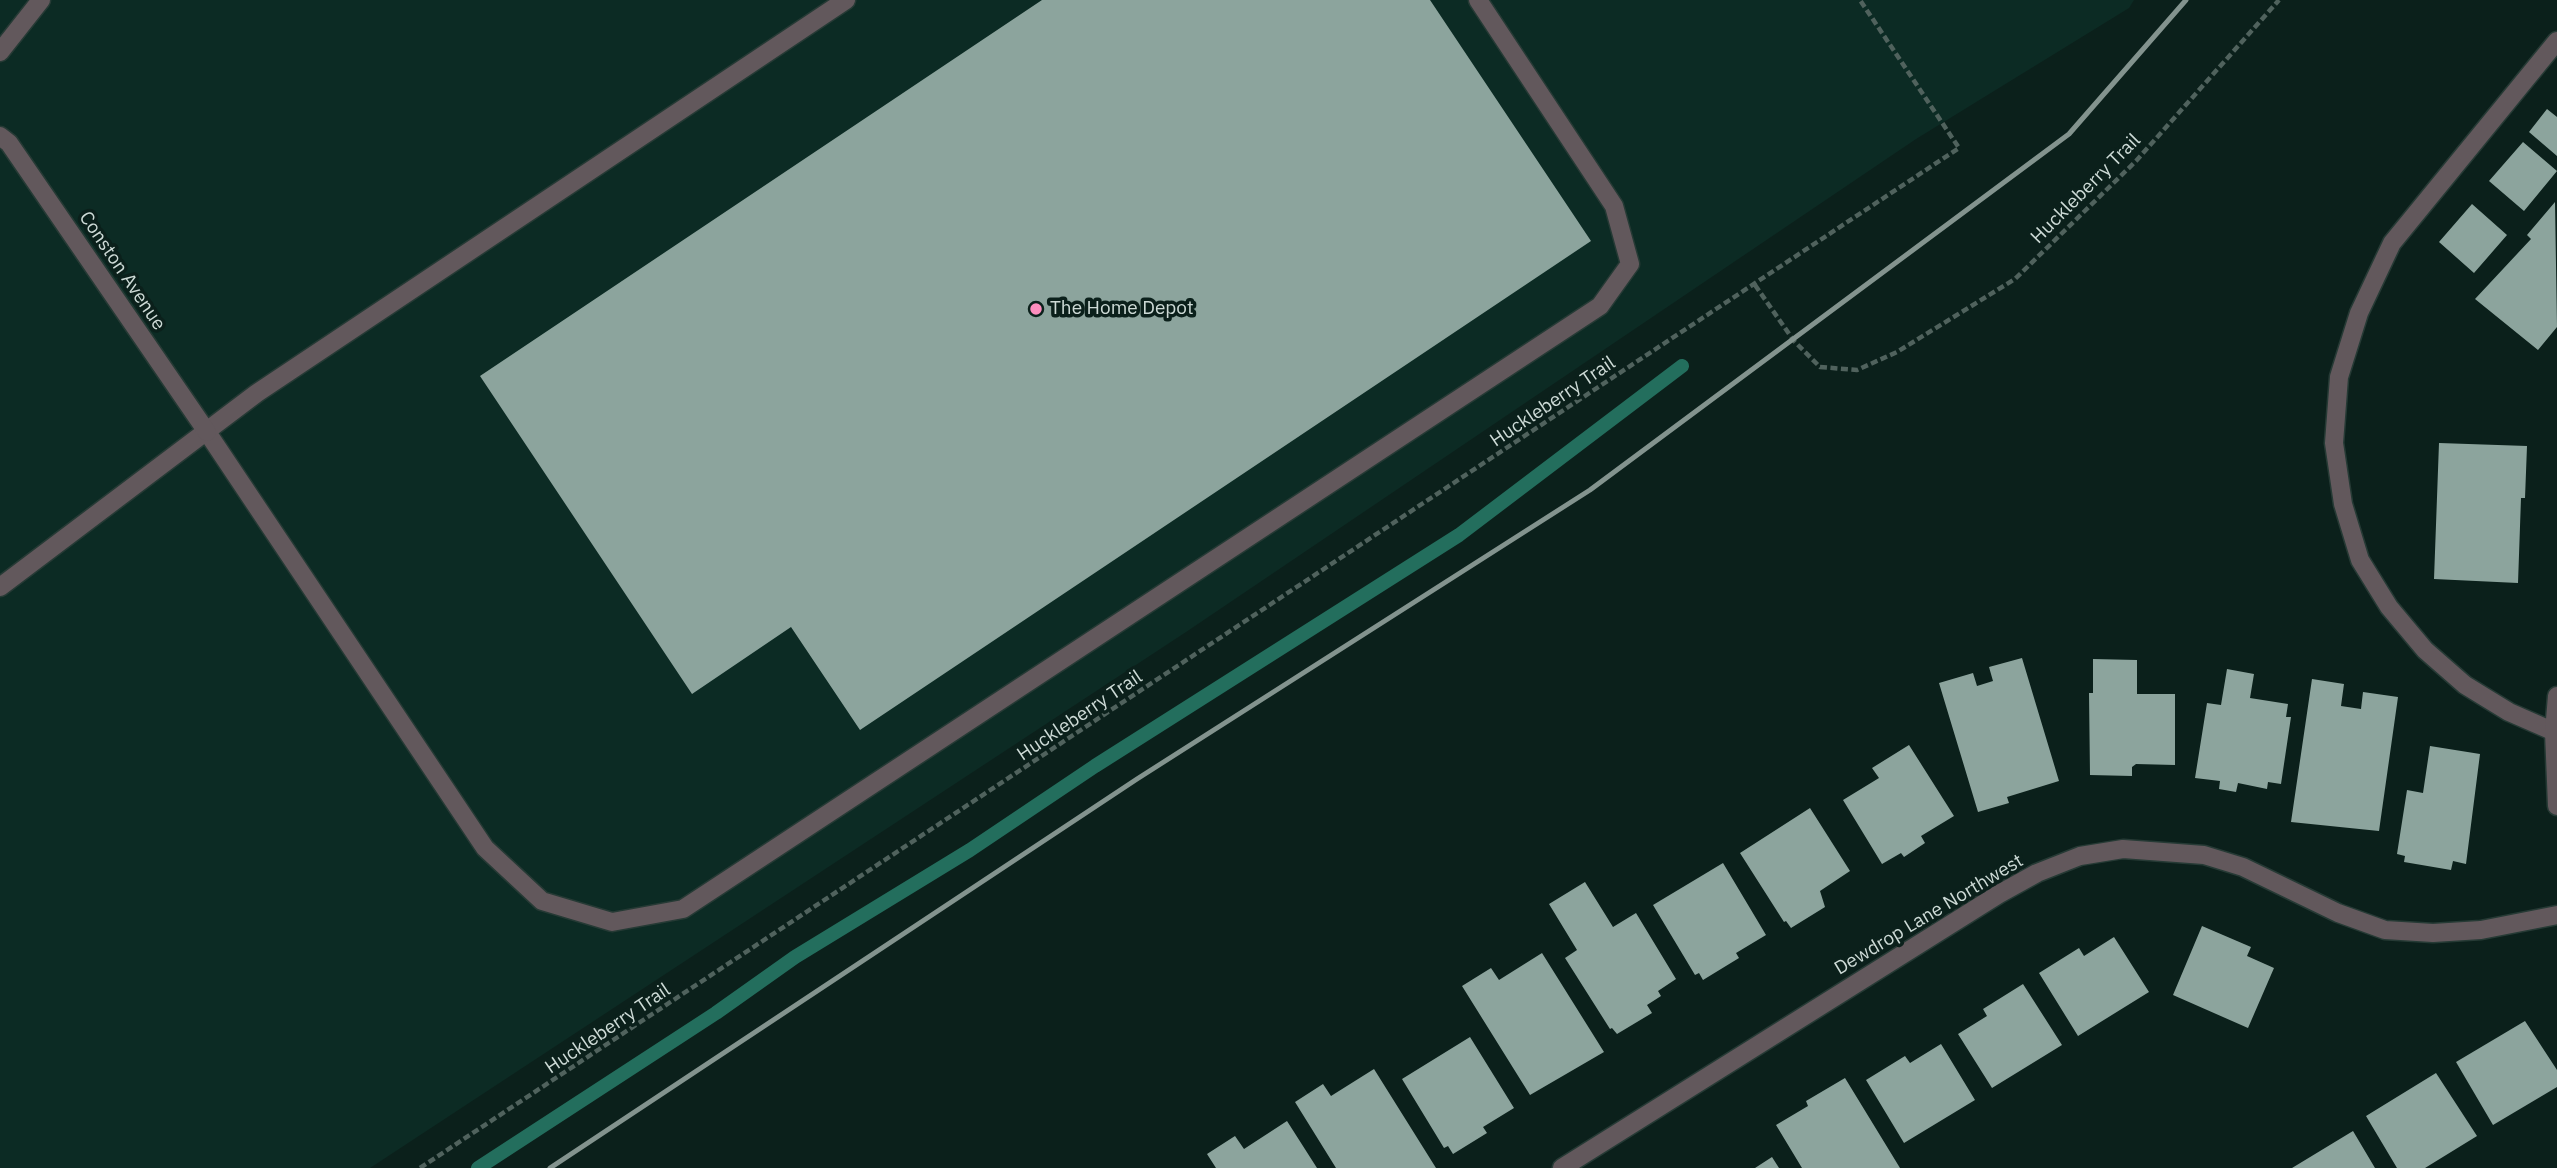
<!DOCTYPE html>
<style>
body{margin:0}
canvas{display:block;background:#0b201b}
</style>
<canvas width="2557" height="1168"></canvas>
<script>
const c = document.querySelector('canvas').getContext('2d');
c.lineJoin = 'round';
function fill(path, color) { c.fillStyle = color; c.fill(path, 'evenodd'); }
const shape = rows => new Path2D(rows.map(r => 'M' + r).join(''));
function stroke(path, color, width, dash) { c.strokeStyle = color; c.lineWidth = width; c.lineCap = dash ? 'butt' : 'round'; c.setLineDash(dash || []); c.stroke(path); }
function drawText(font, color, halo, rows, align = 'center') {
  c.font = font + ' "IBM Plex Sans",sans-serif'; c.lineWidth = 7; c.setLineDash([]); c.textBaseline = 'middle'; c.strokeStyle = halo; c.fillStyle = color; for (const [text, x, y, turn = 0] of rows) {
    c.save(); c.translate(x, y); c.rotate((+turn || 0) * Math.PI / 180); c.textAlign = isNaN(turn) ? turn : align; if (halo) c.strokeText(text, 0, 0); c.fillText(text, 0, 0); c.restore();
  }
}
fill(shape([
 [0,0,2134,0,2129,8,1916,139,1186,632,370,1168,0,1168]
]), '#0c2b24');
stroke(shape([
 [478,1168,716,1013,795,957,970,850,1095,766,1459,535,1682,366]
]), '#236e5d', 14);
fill(shape([
 [1042,0,1430,0,1591,241,860,730,791,627,692,694,480,376],
 [2547,109,2557,117,2557,156,2529,132],
 [2523,142,2557,171,2524,211,2489,181],
 [2555,202,2557,327,2538,350,2475,299,2531,239,2527,235],
 [2472,204,2507,235,2474,273,2439,242],
 [2439,443,2527,446,2525,498,2521,498,2518,583,2434,579],
 [2022,658,2059,781,2007,797,2009,803,1978,812,1939,683,1973,673,1977,686,1993,681,1989,667],
 [2093,659,2137,660,2137,694,2175,694,2175,765,2136,764,2132,767,2132,776,2090,775,2089,693,2093,693],
 [2227,669,2254,674,2250,698,2288,704,2286,717,2291,717,2281,784,2268,782,2267,789,2238,783,2236,792,2219,789,2220,781,2195,778,2207,703,2221,705],
 [2312,679,2344,684,2341,706,2361,709,2363,692,2398,697,2379,831,2291,822],
 [1909,745,1954,816,1921,836,1925,843,1904,857,1901,853,1882,864,1843,800,1879,778,1872,768],
 [2430,746,2480,754,2466,864,2453,861,2451,870,2404,862,2405,856,2397,854,2407,790,2423,793],
 [1810,808,1850,871,1820,891,1825,907,1791,928,1786,921,1784,922,1740,853],
 [1723,863,1766,935,1736,953,1739,958,1703,980,1699,973,1695,975,1653,905],
 [1585,882,1613,927,1636,913,1676,979,1658,991,1661,996,1647,1005,1652,1013,1617,1034,1612,1028,1610,1029,1565,958,1577,950,1549,904],
 [2202,926,2251,947,2247,956,2274,968,2248,1028,2173,995],
 [2114,937,2149,992,2078,1036,2039,973,2079,948,2084,956],
 [1542,953,1604,1052,1530,1095,1462,986,1491,968,1499,980],
 [2023,984,2062,1045,1992,1088,1958,1034,1987,1016,1983,1009],
 [2525,1021,2557,1070,2557,1087,2493,1125,2456,1062],
 [1470,1037,1514,1108,1483,1127,1487,1133,1453,1154,1448,1146,1444,1148,1402,1079],
 [1941,1044,1975,1100,1904,1143,1866,1080,1905,1056,1910,1063],
 [1374,1069,1436,1168,1336,1168,1295,1102,1323,1084,1331,1096],
 [2436,1073,2477,1136,2425,1168,2397,1168,2366,1116],
 [1845,1078,1900,1168,1802,1168,1776,1125,1808,1106,1806,1101],
 [1287,1121,1317,1168,1216,1168,1207,1154,1235,1136,1244,1149],
 [2353,1131,2375,1168,2292,1168],
 [1772,1157,1779,1168,1755,1168]
]), '#8ca49d');
const service = shape([
 [2557,41,2392,243,2359,313,2339,377,2334,443,2343,504,2360,560,2389,607,2425,650,2465,685,2509,712,2557,733],
 [207,432,485,848,542,901,612,922,683,909,1600,306,1630,264,1614,206,1478,0],
 [0,587,257,393,846,0]
]);
const minor = shape([
 [0,52,41,0],
 [0,136,9,143,207,432],
 [2557,696,2554,732,2557,806],
 [1562,1168,1999,894,2037,873,2080,856,2123,849,2204,855,2243,867,2338,913,2385,930,2433,933,2481,930,2557,915]
]);
stroke(service, '#263a35', 21);
stroke(minor, '#263a35', 21);
stroke(shape([
 [1755,285,1794,341,1820,367,1857,370,1897,352,2015,279,2136,161,2279,0],
 [420,1168,1959,148,1860,0]
]), '#50625d', 4.5, [7, 3.5]);
stroke(service, '#62585c', 18);
stroke(minor, '#62585c', 18);
stroke(shape([
 [550,1168,1137,779,1590,490,2069,134,2186,0]
]), '#83938e', 5);
for (const [x, y, r, color] of [
 [1036,309,7,"#fd8ebe"]
]) { const dot = new Path2D(); dot.arc(x, y, r, 0, 2 * Math.PI); c.fillStyle = color; c.fill(dot); stroke(dot, '#0b201b', 2.5); }
drawText('19px', '#cddad6', '#0b201b', [
 ["Huckleberry Trail",2086,189,-45],
 ["Conston Avenue",122,271,56],
 ["Huckleberry Trail",1553,402,-34],
 ["Huckleberry Trail",1080,716,-34],
 ["Dewdrop Lane Northwest",1929,915,-31],
 ["Huckleberry Trail",608,1029,-34]
]);
drawText('19px', '#cddad6', '#0b201b', [
 ["The Home Depot",1050,309]
], 'left');
</script>
